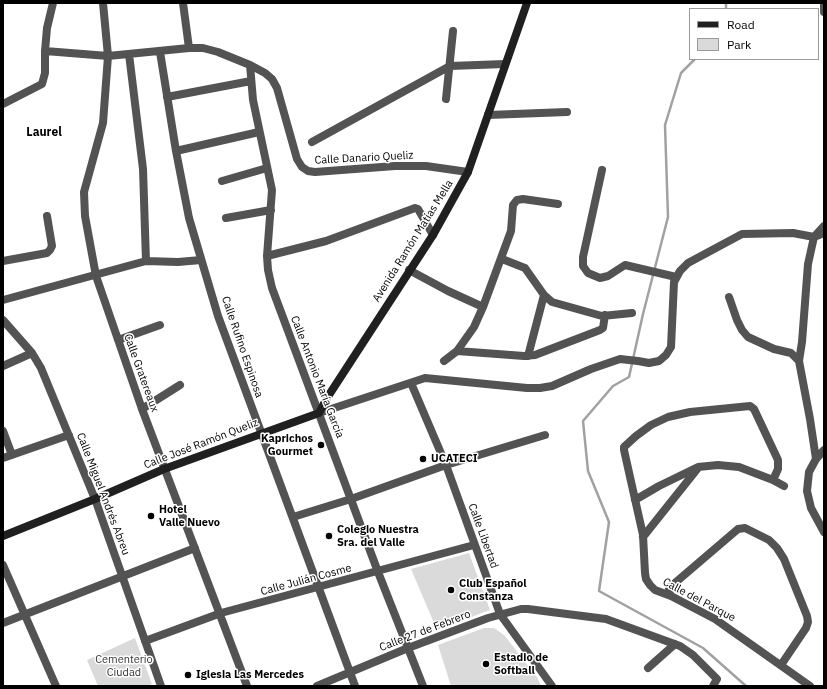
<!DOCTYPE html>
<meta charset="utf-8">
<style>
body{margin:0}
#map{position:relative;width:827px;height:689px;overflow:hidden;background:#fff;font-family:"IBM Plex Sans",sans-serif}
canvas{display:block}
.frame{position:absolute;inset:0;border:4px solid #000;pointer-events:none}
.legend{position:absolute;left:689px;top:8px;width:130px;height:52px;box-sizing:border-box;background:#fff;border:1px solid #999;margin:0;padding:5px 7px;list-style:none;font-size:12px;color:#000}
.legend li{display:flex;align-items:center;gap:8px;height:20px}
.legend b{width:20px;border:1px solid #999}
</style>
<div id="map">
<canvas width="827" height="689"></canvas>
<div class="frame"></div>
<ul class="legend">
<li><b style="height:5px;background:#202020"></b>Road</li>
<li><b style="height:11px;background:#dadada"></b>Park</li>
</ul>
</div>
<script>
const c = document.querySelector('canvas').getContext('2d');
c.lineJoin = 'round';
function fill(path, color) { c.fillStyle = color; c.fill(path, 'evenodd'); }
const shape = rows => new Path2D(rows.map(r => 'M' + r).join(''));
function stroke(path, color, width, dash) { c.strokeStyle = color; c.lineWidth = width; c.lineCap = dash ? 'butt' : 'round'; c.setLineDash(dash || []); c.stroke(path); }
function drawText(font, color, halo, rows, align = 'center') {
  c.font = font + ' "IBM Plex Sans",sans-serif'; c.lineWidth = 3; c.setLineDash([]); c.textBaseline = 'middle'; c.strokeStyle = halo; c.fillStyle = color; for (const [text, x, y, turn = 0] of rows) {
    c.save(); c.translate(x, y); c.rotate((+turn || 0) * Math.PI / 180); c.textAlign = isNaN(turn) ? turn : align; if (halo) c.strokeText(text, 0, 0); c.fillText(text, 0, 0); c.restore();
  }
}
fill(shape([
 [469,553,490,610,437,630,411,569],
 [484,628,494,628,504,635,537,677,541,686,451,686,438,645],
 [135,638,152,684,147,686,98,686,87,660]
]), '#dadada');
stroke(shape([
 [726,3,726,9],
 [695,59,681,73,665,125,668,217,643,314,629,377,613,386,583,421,588,471,609,522,599,591,703,648,746,686]
]), '#a1a1a1', 2.5);
stroke(shape([
 [103,3,108,56,103,123,84,192,85,216,96,276,142,409,247,686],
 [183,3,189,48],
 [824,3,824,12],
 [45,51,108,56,189,48,203,48,218,52,250,65,265,73,272,79,277,88,297,159,302,167,308,171,315,172,395,166,426,166,468,172],
 [160,52,176,151,189,218,218,316,355,686],
 [129,54,143,169,146,261],
 [250,65,253,100,272,190,267,256,268,270,272,288,378,572,423,686],
 [167,97,251,81],
 [446,99,453,31],
 [3,104,42,84,45,73,45,51,47,28,53,3],
 [488,115,567,112],
 [312,142,450,66,505,64],
 [176,151,259,132],
 [602,170,583,257,583,266,588,273,600,278,608,276,625,265,676,277],
 [222,181,267,168],
 [226,218,271,210],
 [267,256,326,241,415,208,418,209,433,235],
 [502,259,525,268,544,295,552,302,602,316,632,313],
 [3,261,47,253,50,250,52,246,47,216],
 [409,270,448,291,483,307],
 [729,297,737,320,742,330,748,337,774,349,791,353,799,361],
 [3,300,146,261,178,262,201,260],
 [3,320,32,353,41,368,95,499,161,686],
 [118,340,160,325],
 [457,351,524,356,535,355,600,330,603,328,605,315],
 [528,356,544,295],
 [444,361,457,351,474,327,483,307,511,231,513,205,517,200,523,199,558,204],
 [3,366,32,353],
 [411,383,446,465,500,614,552,686],
 [142,409,180,385],
 [319,413,425,378,527,388,540,388,552,386,591,369,620,359,638,361,649,363,659,361,666,355,671,347,674,282,680,271,688,263,742,234,793,233,814,237,824,233],
 [3,431,12,455],
 [824,450,816,459,809,472,807,491,811,508,824,532],
 [3,458,69,435],
 [816,459,810,419,799,361,802,342,808,264,814,237,824,226],
 [773,480,778,469,778,460,754,409,750,406,690,412,668,417,651,425,636,436,624,447,624,450,643,535,645,573,646,579,650,585,655,590,671,596,715,619,810,686],
 [635,500,659,486,698,467,718,465,739,467,773,480,784,486],
 [293,517,351,499,446,465,545,435],
 [643,537,698,468],
 [3,565,56,686],
 [671,596,669,592,669,588,738,529,745,528,769,540,777,548,784,559,807,616,808,622,806,628,781,665],
 [3,623,195,548],
 [145,641,221,613,474,545],
 [648,668,675,644],
 [317,686,408,648,488,618,521,609,528,609,606,619,680,646,693,655,717,679,713,686]
]), '#535353', 8);
stroke(shape([
 [3,536,95,499,164,469,319,413,327,398,433,235,468,172,527,3]
]), '#202020', 8);
for (const [x, y, r, color] of [
 [321,445,4,"#000"],
 [423,459,4,"#000"],
 [151,516,4,"#000"],
 [329,536,4,"#000"],
 [451,590,4,"#000"],
 [486,664,4,"#000"],
 [188,675,4,"#000"]
]) { const dot = new Path2D(); dot.arc(x, y, r, 0, 2 * Math.PI); c.fillStyle = color; c.fill(dot); stroke(dot, '#fff', 1.5); }
drawText('11px', '#000', '#fff', [
 ["Calle Danario Queliz",364,158,-3],
 ["Avenida Ramón Matías Mella",413,241,-58],
 ["Calle Rufino Espinosa",242,347,71],
 ["Calle Gratereaux",141,373,70],
 ["Calle Antonio María García",317,377,69],
 ["Calle José Ramón Queliz",201,444,-21],
 ["Calle Miguel Andrés Abreu",103,494,69],
 ["Calle Libertad",483,536,70],
 ["Calle Julián Cosme",306,580,-15],
 ["Calle del Parque",699,600,28],
 ["Calle 27 de Febrero",425,631,-21]
]);
drawText('bold 11px', '#000', '#fff', [
 ["Kaprichos",313,439,"right"],
 ["Gourmet",313,452,"right"],
 ["UCATECI",431,459],
 ["Hotel",159,510],
 ["Valle Nuevo",159,523],
 ["Colegio Nuestra",337,530],
 ["Sra. del Valle",337,543],
 ["Club Español",459,584],
 ["Constanza",459,597],
 ["Estadio de",494,658],
 ["Softball",494,671],
 ["Iglesia Las Mercedes",196,675]
], 'left');
drawText('11px', '#313131', '#fff', [
 ["Cementerio",124,660],
 ["Ciudad",124,673]
]);
drawText('bold 12px', '#000', '#fff', [
 ["Laurel",44,133]
]);
</script>
